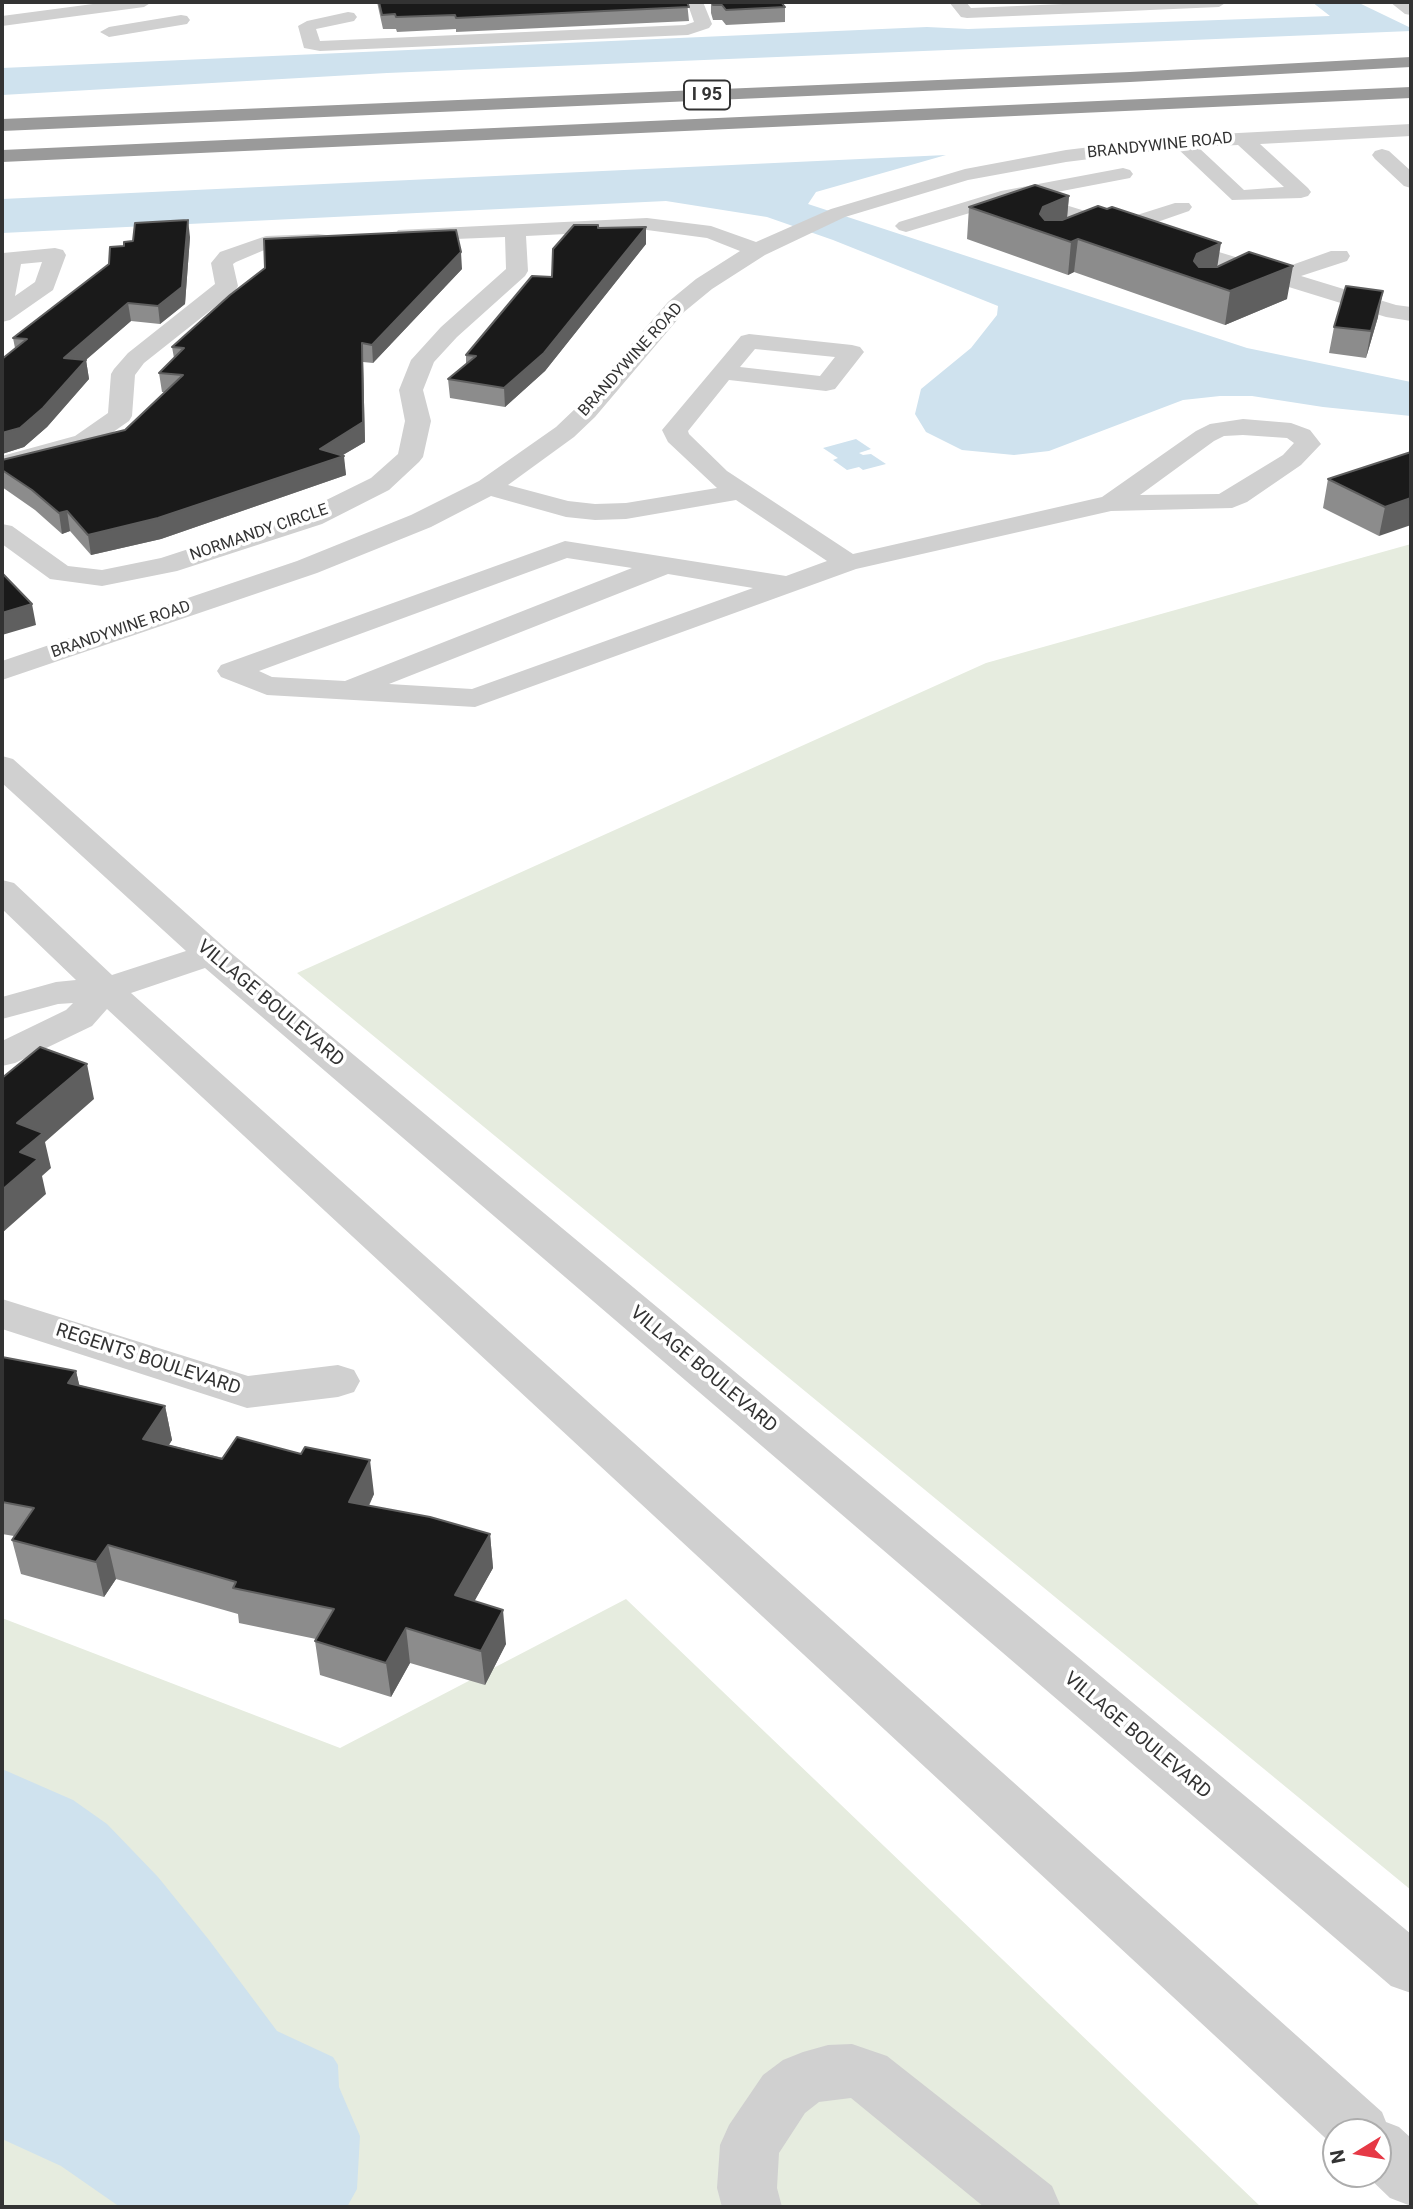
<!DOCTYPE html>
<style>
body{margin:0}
#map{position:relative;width:1413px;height:2209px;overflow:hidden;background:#fff;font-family:Roboto,sans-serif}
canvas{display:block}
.frame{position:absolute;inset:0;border:4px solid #333;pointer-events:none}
.north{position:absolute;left:1322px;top:2118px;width:70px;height:70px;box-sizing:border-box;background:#fff;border:2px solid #adadad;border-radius:50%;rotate:259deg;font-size:19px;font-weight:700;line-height:28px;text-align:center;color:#333}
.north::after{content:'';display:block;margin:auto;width:24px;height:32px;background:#e63946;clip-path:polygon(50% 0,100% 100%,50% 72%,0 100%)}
</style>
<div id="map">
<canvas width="1413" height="2209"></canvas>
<div class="frame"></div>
<div class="north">N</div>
</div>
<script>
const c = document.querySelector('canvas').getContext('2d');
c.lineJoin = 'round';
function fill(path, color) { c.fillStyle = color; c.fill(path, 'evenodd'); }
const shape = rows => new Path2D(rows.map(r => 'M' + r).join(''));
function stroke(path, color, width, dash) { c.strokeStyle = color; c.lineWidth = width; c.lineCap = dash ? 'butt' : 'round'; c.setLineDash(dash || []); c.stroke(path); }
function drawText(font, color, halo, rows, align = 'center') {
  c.font = font + ' Roboto,sans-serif'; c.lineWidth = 7; c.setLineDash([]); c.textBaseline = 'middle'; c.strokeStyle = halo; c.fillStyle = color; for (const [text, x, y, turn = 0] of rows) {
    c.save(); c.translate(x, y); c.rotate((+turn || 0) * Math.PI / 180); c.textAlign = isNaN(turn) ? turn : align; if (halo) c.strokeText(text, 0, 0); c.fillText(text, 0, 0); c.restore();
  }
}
fill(shape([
 [1411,544,1411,1890,297,973,986,663],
 [626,1599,1261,2207,2,2207,2,1618,340,1748]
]), '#e6ecdf');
fill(shape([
 [1312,2,1357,2,1411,28,1411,31,387,73,2,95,2,68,927,27,968,29,1330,16],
 [946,155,816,192,808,204,1247,348,1411,382,1411,416,1323,407,1252,396,1220,396,1183,400,1049,451,1014,455,962,450,926,432,915,414,921,389,971,348,997,315,998,306,833,240,767,217,666,201,2,233,2,199],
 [856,439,871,449,859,453,863,455,871,454,886,464,863,470,859,467,847,470,833,460,838,458,823,448],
 [2,1769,73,1800,107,1824,158,1877,209,1940,277,2031,333,2057,338,2065,339,2087,360,2136,357,2189,347,2207,120,2207,61,2166,2,2139]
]), '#cfe2ee');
fill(shape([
 [108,2,152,2,144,7,2,26,2,16,108,2],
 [687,2,703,2,712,24,709,28,688,35,320,51,304,48,298,26,307,21,348,12,354,13,357,17,354,21,316,29,320,41,685,25,694,22,687,2],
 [949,2,966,2,971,8,1109,2,1227,2,1219,7,967,18,961,17,949,2],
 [1390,2,1411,3,1411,15,1405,14,1390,2],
 [181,15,187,16,190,20,187,24,109,37,100,32,109,27,181,15],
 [1411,124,1411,136,1260,144,1308,188,1311,192,1308,196,1301,198,1232,200,1177,148,1066,162,968,180,845,217,765,255,712,289,684,312,595,417,574,437,508,485,568,501,595,504,626,503,717,488,668,442,662,430,741,336,749,334,852,345,860,347,864,352,835,389,826,391,729,380,688,431,689,434,727,471,853,554,1102,497,1196,431,1210,424,1243,419,1291,423,1310,430,1321,444,1301,465,1247,502,1232,508,1111,511,856,569,475,707,267,695,221,677,217,671,221,665,565,541,786,576,827,561,736,500,626,519,595,520,566,517,491,496,431,527,317,573,2,680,2,661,297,561,411,515,479,481,556,427,577,407,668,302,696,279,740,251,707,238,647,230,526,236,528,271,525,276,457,337,434,362,423,390,431,421,423,457,419,462,389,490,322,524,177,571,102,586,50,579,2,544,2,524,12,526,68,566,102,570,161,558,302,512,371,478,398,454,405,421,399,390,411,360,441,327,506,269,505,237,406,241,398,240,395,235,398,230,647,218,711,226,756,242,831,209,965,169,1066,150,1181,136,1411,124],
 [1238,145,1284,187,1244,190,1198,147,1238,145],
 [755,349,835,357,820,376,740,367,755,349],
 [1243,435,1287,438,1294,443,1283,455,1219,494,1140,495,1214,441,1224,436,1243,435],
 [567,558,632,568,345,681,272,677,259,671,567,558],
 [668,574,753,588,472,689,389,684,668,574],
 [1382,149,1389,151,1411,171,1411,188,1404,186,1375,159,1372,155,1375,151,1382,149],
 [1123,168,1130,170,1133,174,1130,178,1036,196,1118,221,1175,203,1189,203,1192,207,1189,211,1140,228,1278,270,1331,251,1347,251,1350,256,1347,261,1301,276,1396,305,1411,307,1411,321,1386,317,1010,201,906,232,899,230,895,226,899,222,1001,191,1123,168],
 [318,234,326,235,329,240,326,245,269,248,236,262,233,264,238,286,235,291,144,363,135,375,132,416,129,421,93,446,2,472,2,456,75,436,108,413,111,374,114,369,128,353,215,284,211,263,220,252,266,236,318,234],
 [55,248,63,250,66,255,53,290,10,320,2,322,3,253,55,248],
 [42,262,35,282,15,296,21,264,42,262],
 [2,756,13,759,224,947,1411,1934,1411,1993,1391,1986,205,968,131,993,1382,2112,1386,2122,1399,2127,1411,2138,1411,2206,1390,2198,1365,2174,1378,2174,1378,2132,1336,2132,1336,2148,107,1009,92,1026,15,1063,2,1066,2,1041,66,1010,73,1003,58,1004,2,1019,2,997,56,982,76,980,2,909,2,880,14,883,112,975,186,951,2,783,2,756],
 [2,1299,248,1376,338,1365,354,1370,360,1381,354,1392,338,1397,247,1408,2,1329,2,1299],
 [852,2044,887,2056,1052,2186,1061,2207,984,2207,851,2098,819,2102,805,2113,779,2153,777,2188,782,2207,722,2207,717,2188,720,2145,729,2125,763,2075,783,2060,803,2052,828,2045,852,2044]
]), '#d0d0d0');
fill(shape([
 [1411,57,1411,67,1130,82,2,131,2,119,1130,72,1411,57],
 [1411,87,1411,98,2,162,2,150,1411,87]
]), '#9a9a9a');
fill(shape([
 [377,2,687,2,689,21,456,32,456,29,397,32,396,29,383,29],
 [711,2,781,2,785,7,785,22,726,25,722,20,713,20,711,13],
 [989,2,1038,2,991,4],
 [1069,196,1067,218,1217,267,1287,299,1225,325,1074,272,1068,275,967,239,969,207],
 [646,227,646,244,545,371,505,407,450,398,448,379,466,364,466,355,552,277,598,228],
 [190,237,185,304,160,324,131,321,86,360,89,379,47,427,24,447,2,454,2,359,15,348,13,338,109,264,124,246],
 [462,269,373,363,363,362,365,442,343,455,346,475,161,539,91,555,70,531,62,534,35,510,2,487,2,460,125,430,165,392,162,392,159,373,174,358,172,347],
 [1378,317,1366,358,1329,353,1334,327],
 [1411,452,1379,536,1323,508,1328,479],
 [2,1357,76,1371,79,1385,165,1406,172,1440,169,1445,374,1494,369,1506,490,1534,493,1568,474,1601,506,1644,485,1685,410,1663,391,1697,320,1675,315,1641,316,1639,239,1623,238,1614,116,1579,104,1597,21,1574,12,1540,14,1536,2,1534]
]), '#8c8c8c');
fill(shape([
 [1069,196,1066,228,1050,235,1040,214,1043,207],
 [188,220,190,237,185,304,160,324,158,306],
 [646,227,646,244,545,371,505,407,504,388],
 [1078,239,1074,272,1068,275,1071,242],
 [1221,243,1216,275,1203,282,1194,261,1197,254],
 [461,252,462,269,373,363,372,345],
 [1293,266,1287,299,1225,325,1230,291],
 [1383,291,1378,317,1366,358,1371,331],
 [128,303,131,321,67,376,64,358],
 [362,343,363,362,365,442,341,456,344,456,346,475,161,539,91,555,88,535],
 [86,360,89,379,47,427,24,447,2,454,2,433],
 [1411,498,1411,525,1379,536,1385,507],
 [67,511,70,531,62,534,59,513],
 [32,604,36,625,2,635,2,613],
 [87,1064,94,1099,45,1142,51,1168,42,1176,46,1194,2,1233,2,1190,20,1152,17,1123],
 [76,1371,84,1405,68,1383],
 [165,1406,172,1440,150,1473,143,1439],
 [370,1460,374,1494,354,1536,349,1502],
 [490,1534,493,1568,459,1629,455,1595],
 [108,1545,116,1579,104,1597,96,1562],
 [503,1610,506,1644,485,1685,481,1651],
 [406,1628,410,1663,391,1697,386,1663]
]), '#5f5f5f');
const building = shape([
 [379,2,687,2,689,7,456,18,455,15,396,17,395,14,382,15,379,2],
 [712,2,781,2,785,7,726,10,722,5,713,5,712,2],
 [1035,185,1069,196,1043,207,1040,214,1045,220,1062,220,1098,206,1107,209,1112,207,1221,243,1197,254,1194,261,1199,267,1217,267,1249,252,1293,266,1230,291,1078,239,1071,242,969,207,1035,185],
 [188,220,182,287,158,306,128,303,64,358,86,360,43,408,20,428,2,433,2,359,27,339,13,338,109,264,110,247,124,246,124,242,133,241,135,223,188,220],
 [574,225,598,225,598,228,646,227,544,353,504,388,448,379,476,356,466,355,532,276,552,277,553,249,574,225],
 [456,230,461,252,372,345,362,343,363,422,320,449,344,456,158,518,88,535,67,511,59,513,32,490,2,470,2,460,125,430,183,375,159,373,184,348,172,347,230,295,265,268,264,239,456,230],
 [1346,286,1383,291,1371,331,1334,327,1346,286],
 [1411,452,1411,498,1385,507,1328,479,1411,452],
 [2,573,32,604,2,613,2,573],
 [40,1047,87,1064,17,1123,43,1133,20,1152,38,1159,2,1190,2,1078,40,1047],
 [2,1357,76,1371,68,1383,165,1406,143,1439,222,1459,237,1437,301,1454,305,1447,370,1460,349,1502,430,1517,490,1534,455,1595,503,1610,481,1651,406,1628,386,1663,315,1641,334,1609,233,1588,236,1582,108,1545,96,1562,12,1540,34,1508,2,1502,2,1357]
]);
fill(building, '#1a1a1a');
stroke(building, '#5f5f5f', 2);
drawText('16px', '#333', '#fff', [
 ["BRANDYWINE ROAD",1160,146,-6],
 ["BRANDYWINE ROAD",631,360,-48],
 ["NORMANDY CIRCLE",259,533,-19],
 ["BRANDYWINE ROAD",121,630,-19]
]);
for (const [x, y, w] of [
 [707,95,46]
]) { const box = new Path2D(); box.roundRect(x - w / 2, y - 14.5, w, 29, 5); c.fillStyle = '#fff'; c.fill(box); stroke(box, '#333', 2); }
drawText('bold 18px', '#333', null, [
 ["I 95",707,95]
]);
drawText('19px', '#333', '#fff', [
 ["VILLAGE BOULEVARD",270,1004,40],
 ["REGENTS BOULEVARD",148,1360,18],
 ["VILLAGE BOULEVARD",703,1370,40],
 ["VILLAGE BOULEVARD",1137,1736,40]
]);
</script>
